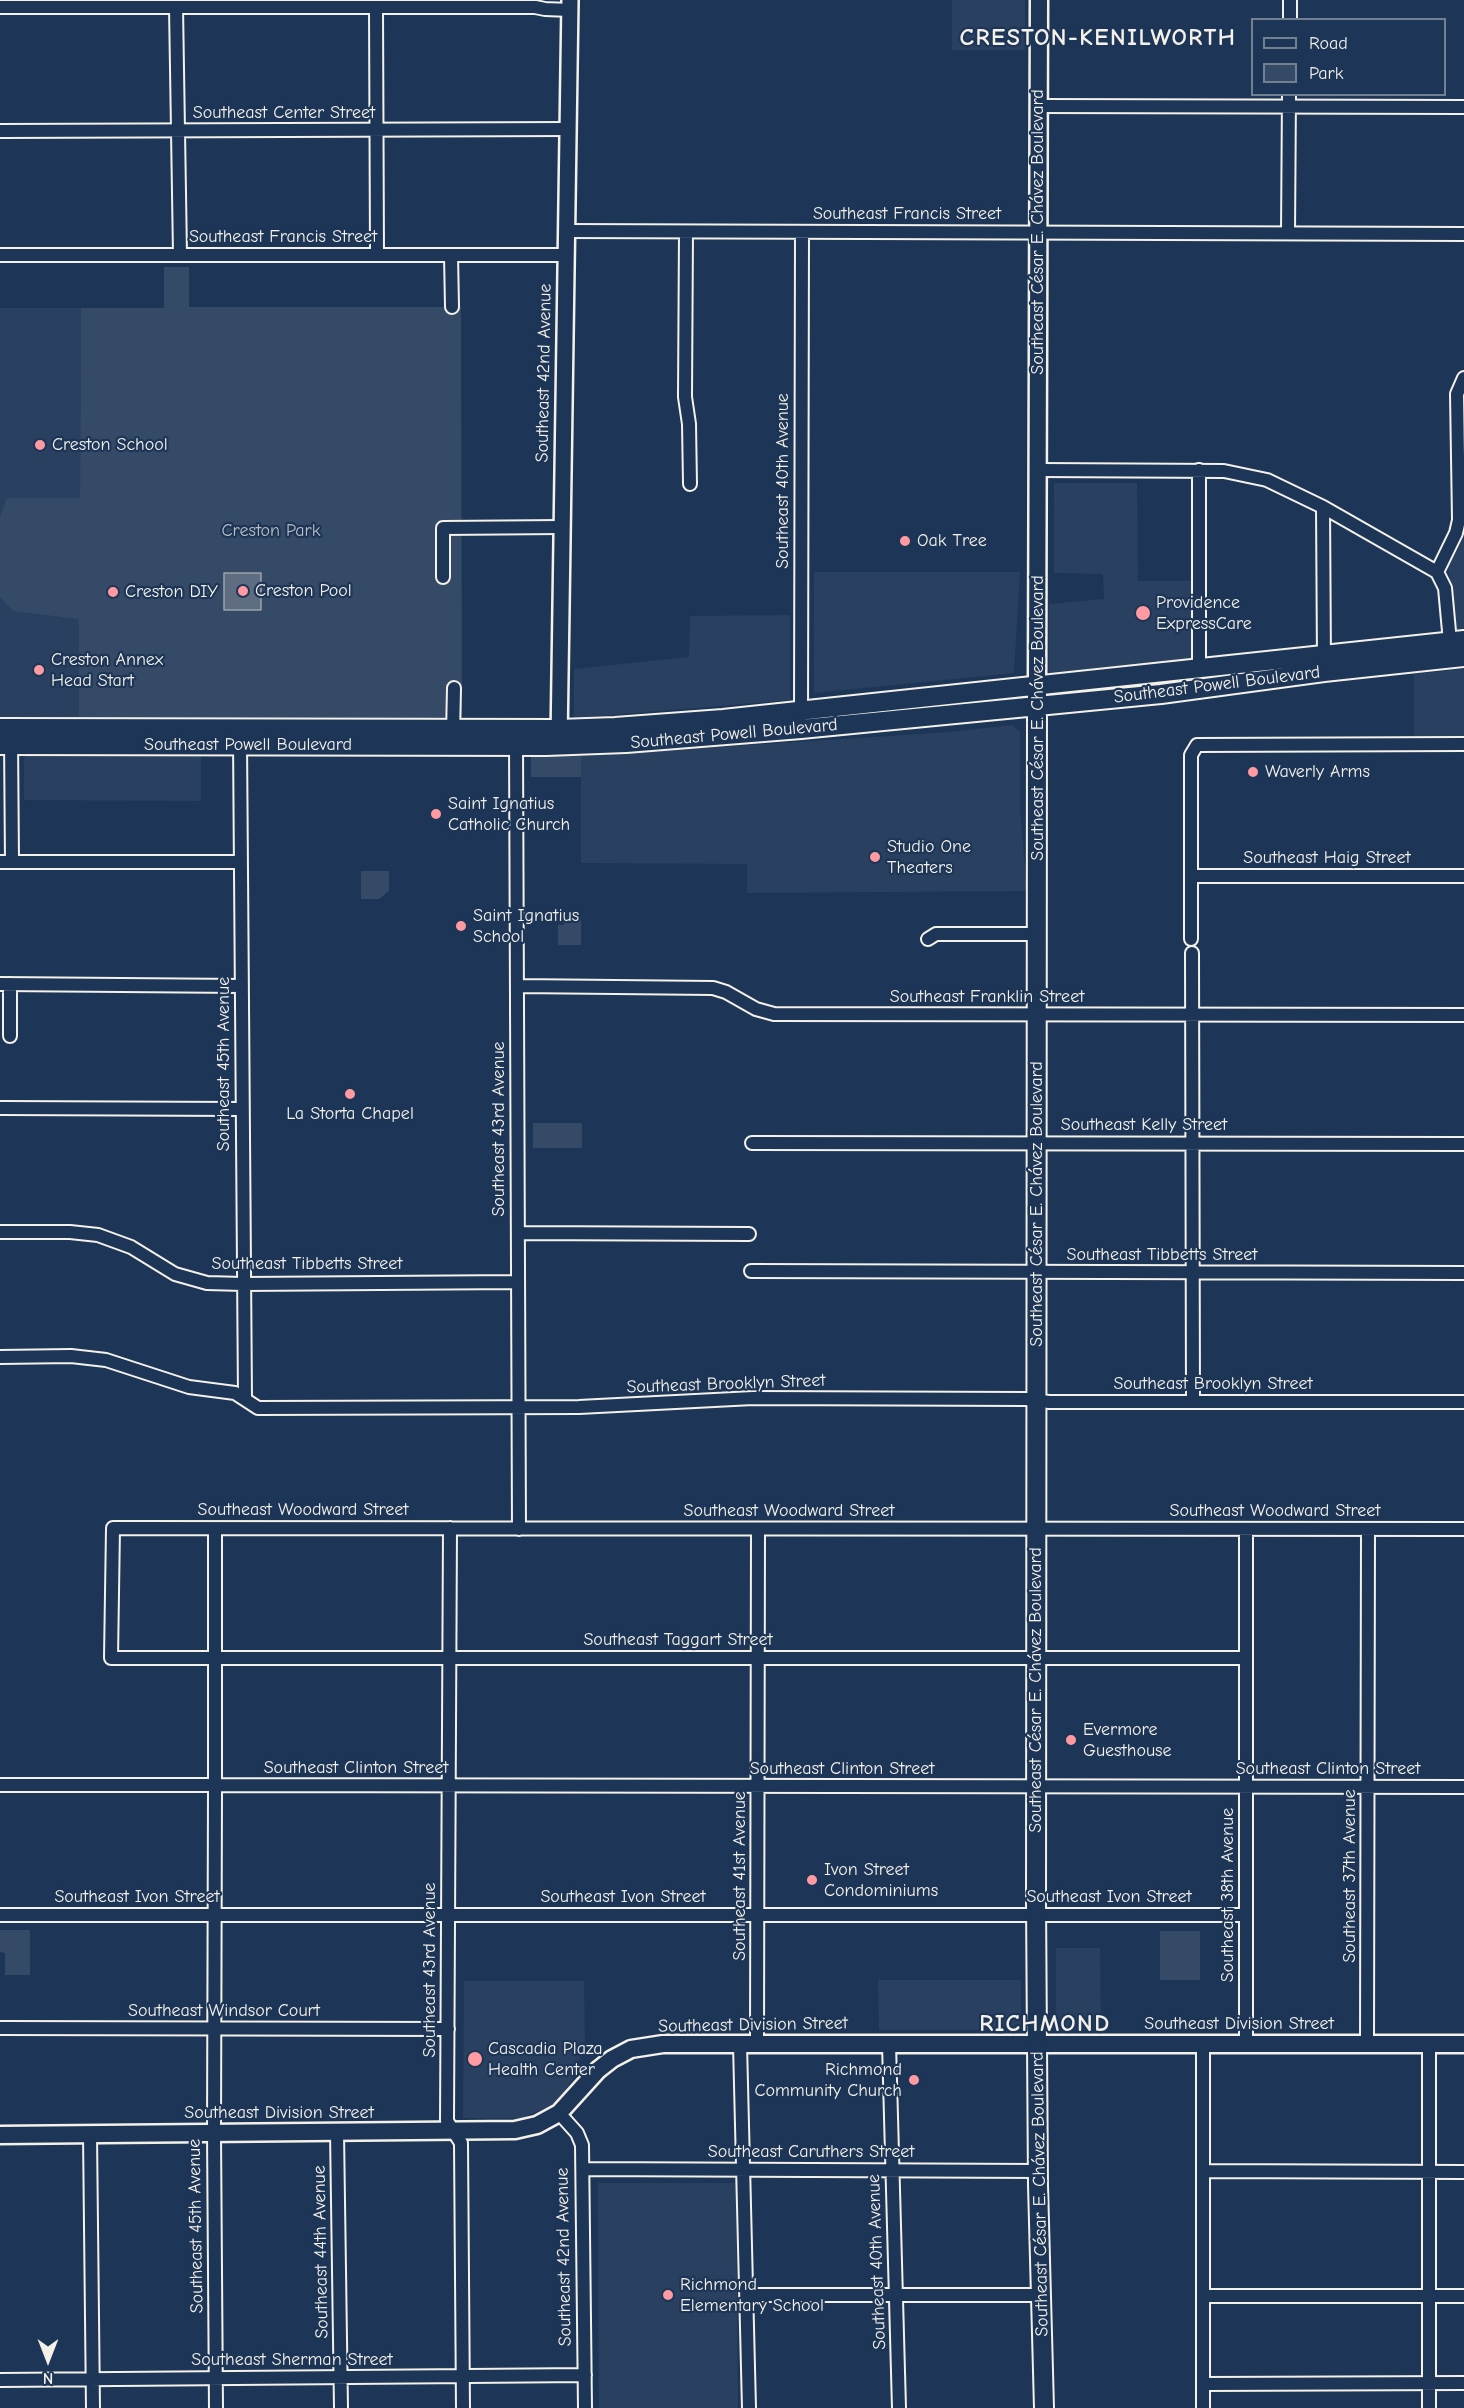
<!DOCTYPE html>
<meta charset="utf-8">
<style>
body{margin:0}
#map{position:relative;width:1464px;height:2408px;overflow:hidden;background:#1d3557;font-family:"Comic Neue",sans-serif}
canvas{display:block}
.legend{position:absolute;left:1251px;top:18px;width:195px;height:78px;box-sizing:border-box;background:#1d3557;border:2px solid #738091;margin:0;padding:8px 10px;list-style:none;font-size:18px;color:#f4f1e8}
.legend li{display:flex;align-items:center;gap:12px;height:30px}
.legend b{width:30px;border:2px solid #738091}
.north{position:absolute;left:18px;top:2330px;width:60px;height:60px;-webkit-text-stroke:4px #1d3557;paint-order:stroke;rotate:180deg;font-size:16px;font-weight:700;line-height:24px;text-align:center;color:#f4f1e8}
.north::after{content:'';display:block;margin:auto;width:21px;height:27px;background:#f4f1e8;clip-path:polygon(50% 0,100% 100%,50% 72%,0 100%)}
</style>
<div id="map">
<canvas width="1464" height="2408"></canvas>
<ul class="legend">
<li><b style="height:8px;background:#1d3557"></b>Road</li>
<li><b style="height:16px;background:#354a67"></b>Park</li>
</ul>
<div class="north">N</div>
</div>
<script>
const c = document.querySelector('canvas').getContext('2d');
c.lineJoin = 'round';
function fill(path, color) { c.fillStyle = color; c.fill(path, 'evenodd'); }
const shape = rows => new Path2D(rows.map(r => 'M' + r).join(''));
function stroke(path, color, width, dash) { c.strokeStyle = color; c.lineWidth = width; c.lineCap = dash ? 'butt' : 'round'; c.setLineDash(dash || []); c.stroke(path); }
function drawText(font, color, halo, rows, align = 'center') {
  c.font = font + ' "Comic Neue",sans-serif'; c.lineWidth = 4.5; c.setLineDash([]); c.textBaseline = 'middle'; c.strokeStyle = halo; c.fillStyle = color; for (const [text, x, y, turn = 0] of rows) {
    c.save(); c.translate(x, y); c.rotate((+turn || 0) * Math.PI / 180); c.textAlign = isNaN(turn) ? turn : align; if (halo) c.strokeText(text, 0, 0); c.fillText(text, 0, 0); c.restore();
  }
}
fill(shape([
 [952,0,1025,0,1025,50,952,50],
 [0,308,81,308,79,721,0,721],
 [1054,483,1137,483,1138,581,1192,581,1192,661,1049,675,1049,604,1104,599,1103,574,1054,573],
 [1464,537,1464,633,1458,634,1448,567],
 [814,572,1020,572,1014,673,814,693],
 [790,615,790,700,574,718,574,669,689,657,690,616],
 [1464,669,1464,736,1414,736,1414,674],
 [1012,725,1020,732,1020,809,1027,891,747,893,747,864,581,863,581,756,950,732],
 [201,753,201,801,24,800,24,758,28,754],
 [1056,1948,1100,1948,1101,2030,1063,2030,1056,2026],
 [1021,1980,1021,2030,879,2030,878,1980],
 [464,1981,584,1981,585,2045,572,2080,562,2096,550,2106,522,2118,463,2118],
 [598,2183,736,2183,738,2408,599,2408]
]), '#2a4060');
fill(shape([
 [164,267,189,267,189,307,461,307,462,717,330,721,79,721,79,619,13,611,0,597,0,517,7,498,80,498,81,308,164,308],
 [531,756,581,756,581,777,531,777],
 [361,871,389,871,389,891,379,899,361,899],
 [564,918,581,918,581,945,558,945,558,925,564,925],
 [533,1123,582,1123,582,1148,533,1148],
 [0,1930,30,1930,30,1975,5,1975,5,1953,0,1952],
 [1160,1931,1200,1931,1200,1980,1160,1980]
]), '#354a67');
const water = shape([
 [224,573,261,573,261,610,224,610,224,573]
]);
fill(water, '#5e6d82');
stroke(water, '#9aa2ab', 1.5);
const minor = shape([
 [0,7,535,7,545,9,570,10],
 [176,7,180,255],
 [376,7,377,255],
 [1290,20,1290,0],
 [1038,106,1464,107],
 [0,131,568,129],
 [566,231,1464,234],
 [686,232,685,397,689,424,690,484],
 [1288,233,1289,94],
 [0,255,566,255],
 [451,255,452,307],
 [1039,470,1224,471,1267,480,1323,507,1437,572,1445,588,1450,642],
 [1199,470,1199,669],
 [1323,507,1324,662],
 [1437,572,1456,533,1459,520,1457,394,1464,378],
 [443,577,443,528,561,527],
 [801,716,802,232],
 [453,734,454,688],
 [11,738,12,862],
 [240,740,245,1399],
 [516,741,519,1529],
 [0,862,240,862],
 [1191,876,1464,876],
 [928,939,936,934,1037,934],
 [1191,939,1191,755,1197,745,1464,744],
 [1192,953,1193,1402],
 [0,984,242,986],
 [10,984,10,1036],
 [517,986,713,988,726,992,756,1009,774,1014,1464,1015],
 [0,1108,242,1109],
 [752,1143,1464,1144],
 [0,1232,70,1232,98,1235,131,1247,175,1274,207,1283,243,1284,517,1282],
 [518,1233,749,1234],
 [751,1271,1464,1273],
 [0,1357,71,1356,106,1360,189,1387,235,1393,258,1408,579,1407,753,1398,1026,1399,1049,1402,1464,1402],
 [450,1528,447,2121,461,2143,463,2408],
 [1246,1529,1246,2044],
 [1245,1658,111,1658,113,1528,1464,1529],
 [215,1780,215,1529],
 [0,1785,209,1785],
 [220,1785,1464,1787],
 [215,1791,214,2133,216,2408],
 [0,1915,1246,1915],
 [0,2028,448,2029],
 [740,2044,749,2408],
 [757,2044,758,1529],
 [889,2044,899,2408],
 [1203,2044,1203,2408],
 [1367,2044,1368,1529],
 [1429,2044,1429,2408],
 [559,2113,577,2133,582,2145,585,2408],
 [337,2132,341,2408],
 [90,2134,93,2408],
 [583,2169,1038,2171],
 [1203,2171,1464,2172],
 [747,2295,1041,2295],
 [1203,2296,1464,2296],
 [0,2380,585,2375],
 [1203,2384,1464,2383]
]);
const tertiary = shape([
 [559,741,570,0]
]);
const secondary = shape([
 [1037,686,1039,0],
 [0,2135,515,2130,537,2125,559,2113,598,2070,612,2059,631,2049,663,2044,1464,2044]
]);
const primary = shape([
 [1037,686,1036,1902,1038,2185,1044,2408],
 [0,728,559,729,615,727,723,719,1464,640],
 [0,745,546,746,626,743,801,729,1161,694,1324,672,1464,657]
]);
stroke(minor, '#f4f1e8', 16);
stroke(tertiary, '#f4f1e8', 20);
stroke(secondary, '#f4f1e8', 21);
stroke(primary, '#f4f1e8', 22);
stroke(minor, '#1d3557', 12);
stroke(tertiary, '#1d3557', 15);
stroke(secondary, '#1d3557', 16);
stroke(primary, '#1d3557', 18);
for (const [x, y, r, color] of [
 [40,445,6,"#ff9aa2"],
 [905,541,6,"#ff9aa2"],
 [243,591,6,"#ff9aa2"],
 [113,592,6,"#ff9aa2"],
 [1143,613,8,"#ff9aa2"],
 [39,670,6,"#ff9aa2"],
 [1253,772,6,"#ff9aa2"],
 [436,814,6,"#ff9aa2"],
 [875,857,6,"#ff9aa2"],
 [461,926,6,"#ff9aa2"],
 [350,1094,6,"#ff9aa2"],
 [1071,1740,6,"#ff9aa2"],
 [812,1880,6,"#ff9aa2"],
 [475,2059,8,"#ff9aa2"],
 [914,2080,6,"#ff9aa2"],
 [668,2295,6,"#ff9aa2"]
]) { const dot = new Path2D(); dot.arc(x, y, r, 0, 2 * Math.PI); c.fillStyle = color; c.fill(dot); stroke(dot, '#1d3557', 2); }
drawText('18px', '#f4f1e8', '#1d3557', [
 ["Southeast Center Street",284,113],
 ["Southeast Francis Street",907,214],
 ["Southeast César E. Chávez Boulevard",1038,232,-90],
 ["Southeast Francis Street",283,237],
 ["Southeast 42nd Avenue",544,373,-89],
 ["Southeast 40th Avenue",783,481,-90],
 ["Southeast Powell Boulevard",1217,685,-7],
 ["Southeast César E. Chávez Boulevard",1038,718,-90],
 ["Southeast Powell Boulevard",734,734,-5],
 ["Southeast Powell Boulevard",248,745],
 ["Southeast Haig Street",1327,858],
 ["Southeast Franklin Street",987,997],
 ["Southeast 45th Avenue",224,1064,-90],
 ["Southeast Kelly Street",1144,1125],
 ["Southeast 43rd Avenue",499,1129,-90],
 ["Southeast César E. Chávez Boulevard",1037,1204,-90],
 ["Southeast Tibbetts Street",1162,1255],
 ["Southeast Tibbetts Street",307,1264],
 ["Southeast Brooklyn Street",726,1384,-2],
 ["Southeast Brooklyn Street",1213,1384],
 ["Southeast Woodward Street",303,1510],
 ["Southeast Woodward Street",789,1511],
 ["Southeast Woodward Street",1275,1511],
 ["Southeast Taggart Street",678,1640],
 ["Southeast César E. Chávez Boulevard",1036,1690,-90],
 ["Southeast Clinton Street",356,1768],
 ["Southeast Clinton Street",842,1769],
 ["Southeast Clinton Street",1328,1769],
 ["Southeast 41st Avenue",740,1876,-90],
 ["Southeast 37th Avenue",1350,1876,-90],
 ["Southeast 38th Avenue",1228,1895,-90],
 ["Southeast Ivon Street",137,1897],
 ["Southeast Ivon Street",623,1897],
 ["Southeast Ivon Street",1109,1897],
 ["Southeast 43rd Avenue",430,1970,-90],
 ["Southeast Windsor Court",224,2011],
 ["Southeast Division Street",1239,2024],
 ["Southeast Division Street",753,2025,-1],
 ["Southeast Division Street",279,2113],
 ["Southeast Caruthers Street",811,2152],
 ["Southeast César E. Chávez Boulevard",1040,2194,-91],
 ["Southeast 45th Avenue",196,2226,-91],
 ["Southeast 44th Avenue",321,2252,-91],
 ["Southeast 42nd Avenue",564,2257,-91],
 ["Southeast 40th Avenue",877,2262,-92],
 ["Southeast Sherman Street",292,2360]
]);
drawText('18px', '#f4f1e8', '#1d3557', [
 ["Creston School",52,445],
 ["Oak Tree",917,541],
 ["Creston Pool",255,591],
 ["Creston DIY",125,592],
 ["Providence",1156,603],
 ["ExpressCare",1156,624],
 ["Creston Annex",51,660],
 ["Head Start",51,681],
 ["Waverly Arms",1265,772],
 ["Saint Ignatius",448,804],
 ["Catholic Church",448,825],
 ["Studio One",887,847],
 ["Theaters",887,868],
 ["Saint Ignatius",473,916],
 ["School",473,937],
 ["La Storta Chapel",350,1114,"center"],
 ["Evermore",1083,1730],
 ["Guesthouse",1083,1751],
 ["Ivon Street",824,1870],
 ["Condominiums",824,1891],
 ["Cascadia Plaza",488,2049],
 ["Health Center",488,2070],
 ["Richmond",902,2070,"right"],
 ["Community Church",902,2091,"right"],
 ["Richmond",680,2285],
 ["Elementary School",680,2306]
], 'left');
drawText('18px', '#bbbfc1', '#1d3557', [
 ["Creston Park",271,531]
]);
c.letterSpacing = '1.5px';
drawText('bold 24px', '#f4f1e8', '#1d3557', [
 ["CRESTON-KENILWORTH",1098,38],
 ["RICHMOND",1045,2024]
]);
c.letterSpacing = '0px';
</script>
